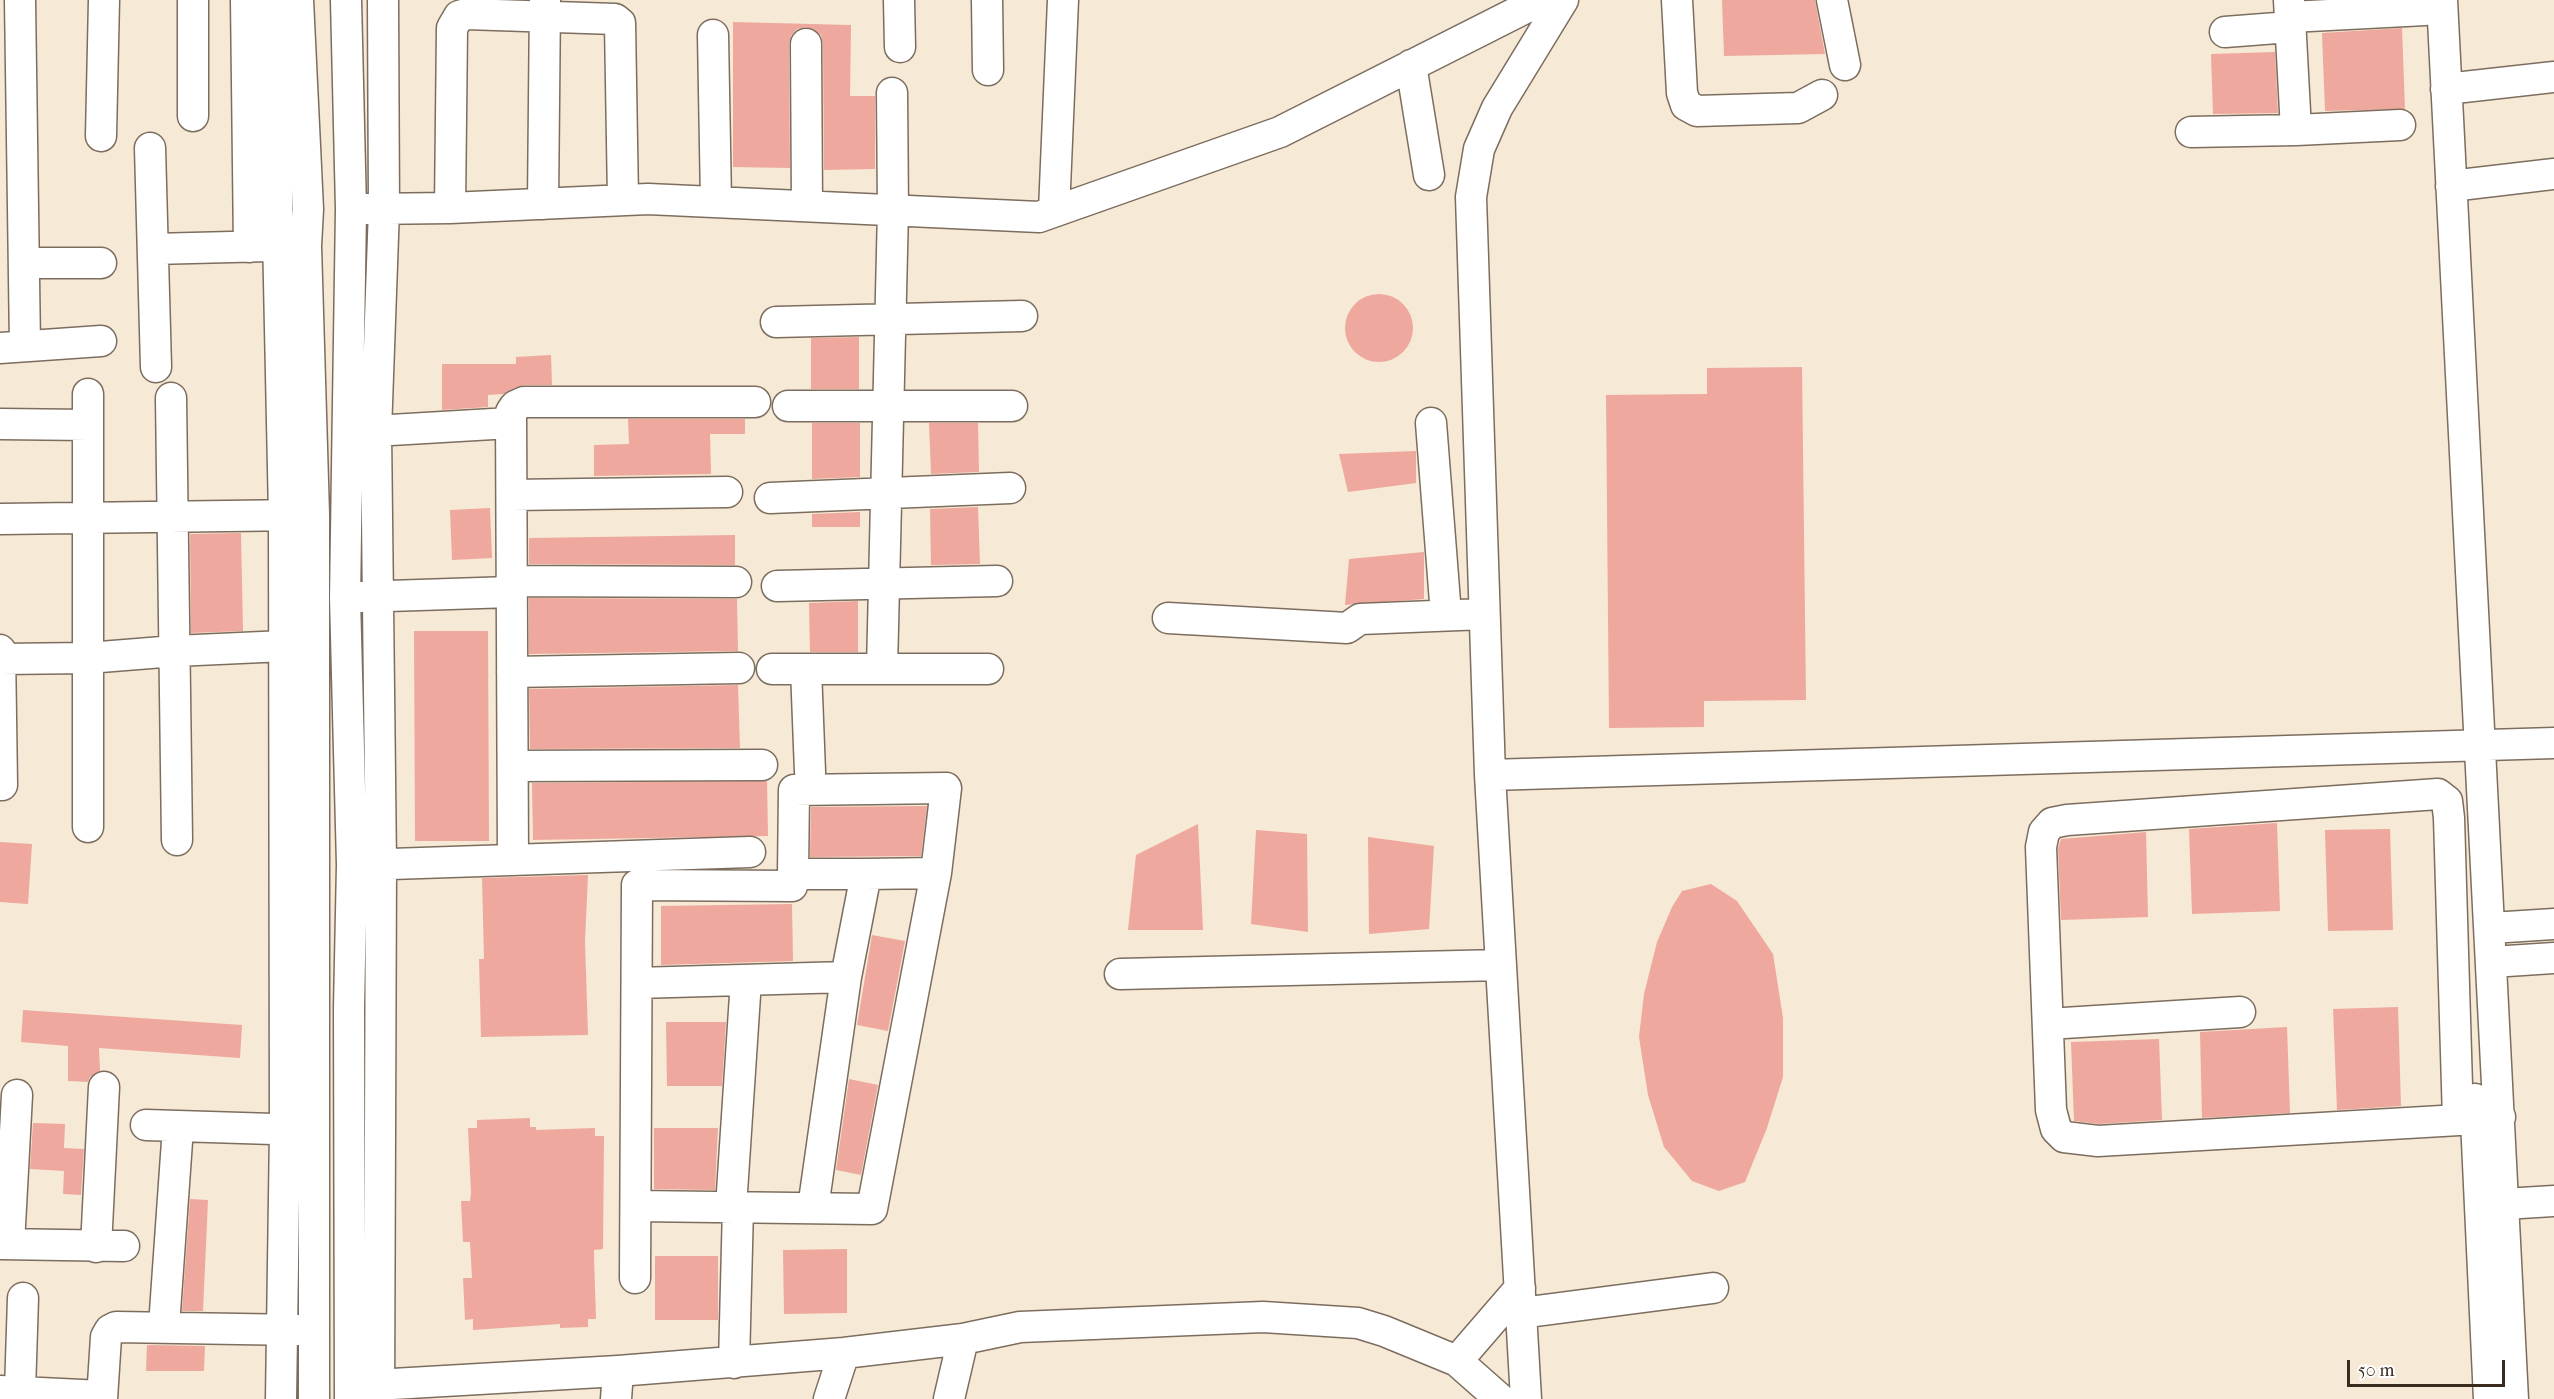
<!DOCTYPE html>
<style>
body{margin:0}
#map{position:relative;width:2554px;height:1399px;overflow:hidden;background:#f6e9d5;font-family:"IM FELL French Canon",serif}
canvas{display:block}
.scale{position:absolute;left:2347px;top:1360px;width:158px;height:27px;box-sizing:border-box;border:3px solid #3b2a1e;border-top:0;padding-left:8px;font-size:18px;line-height:21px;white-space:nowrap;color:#3b2a1e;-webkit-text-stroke:4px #fff;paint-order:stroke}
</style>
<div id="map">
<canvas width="2554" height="1399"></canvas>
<div class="scale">50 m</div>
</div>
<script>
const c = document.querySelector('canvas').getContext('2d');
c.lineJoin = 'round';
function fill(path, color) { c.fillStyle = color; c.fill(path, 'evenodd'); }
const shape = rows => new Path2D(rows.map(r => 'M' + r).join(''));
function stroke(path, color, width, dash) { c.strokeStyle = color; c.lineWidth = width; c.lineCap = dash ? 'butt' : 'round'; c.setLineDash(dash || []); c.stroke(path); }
fill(shape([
 [1722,0,1815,0,1825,54,1724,56],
 [733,22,851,25,850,96,875,96,875,169,824,170,823,44,821,35,806,27,797,29,791,36,789,44,790,168,733,167],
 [2402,28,2405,109,2325,111,2322,33],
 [2275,52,2278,113,2213,114,2211,54],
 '1345 328a34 34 0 1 1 68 0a34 34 0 1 1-68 0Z',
 [859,337,859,389,811,389,811,338],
 [551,355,552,385,524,385,504,394,488,395,488,407,442,410,442,364,516,364,516,357],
 [1802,367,1806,700,1704,701,1704,727,1609,728,1606,395,1707,394,1707,368],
 [628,419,745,419,745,434,710,434,711,474,594,476,594,445,629,444],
 [812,423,860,423,860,477,812,479],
 [929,423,978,423,979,472,931,474],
 [1416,451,1416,483,1348,492,1339,454],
 [978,507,980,564,931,565,930,509],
 [490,508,492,558,452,560,450,510],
 [860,512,860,527,812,527,812,514],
 [241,533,243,631,191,633,190,534],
 [735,535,735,565,529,564,529,538],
 [1424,552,1424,599,1345,605,1349,559],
 [529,598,737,599,738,651,529,654],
 [858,601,858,652,810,652,809,603],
 [414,631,488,631,489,841,415,841],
 [738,685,740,748,530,749,529,689],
 [767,781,768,836,533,840,532,783],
 [927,806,921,856,810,857,811,807],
 [2277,823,2280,911,2192,914,2189,829],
 [1198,824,1203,930,1128,930,1136,855],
 [2390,829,2393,930,2328,931,2325,830],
 [1256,830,1307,834,1308,932,1251,924],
 [2146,832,2148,917,2061,920,2058,848,2061,839],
 [1368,837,1434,846,1429,929,1369,934],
 [0,842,32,844,28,904,0,902],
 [588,875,585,941,588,1035,481,1037,479,959,484,959,482,878],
 [1711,884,1737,901,1773,954,1783,1018,1783,1077,1767,1128,1745,1182,1719,1191,1692,1181,1664,1147,1648,1095,1639,1037,1644,994,1657,942,1672,907,1682,891],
 [792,904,793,961,661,965,661,906],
 [872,935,905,941,888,1031,857,1025],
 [2398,1007,2401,1106,2337,1110,2333,1009],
 [23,1010,242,1025,240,1058,99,1048,100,1071,90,1077,88,1082,68,1081,68,1046,21,1042],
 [666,1022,726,1022,722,1086,667,1086],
 [2287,1027,2290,1113,2202,1118,2200,1032],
 [2159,1039,2162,1120,2099,1124,2074,1121,2071,1042],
 [849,1079,878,1085,861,1175,836,1170],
 [530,1118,530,1127,536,1127,536,1130,595,1128,595,1136,604,1136,603,1249,594,1250,594,1257,596,1319,588,1319,588,1327,560,1328,560,1324,473,1330,473,1319,465,1320,463,1278,472,1278,470,1242,463,1242,461,1201,470,1201,471,1193,468,1128,477,1128,477,1120],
 [33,1123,65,1124,64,1148,84,1149,81,1195,63,1194,64,1171,30,1169],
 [654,1128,718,1128,715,1190,654,1189],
 [190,1199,208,1200,203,1311,182,1311],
 [847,1249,847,1313,784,1314,783,1250],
 [655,1256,718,1256,718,1320,655,1320],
 [147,1345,205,1346,204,1371,146,1371]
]), '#efa89d');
const minor = shape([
 [20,0,25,346],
 [193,0,193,116],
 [246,0,249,247],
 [273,0,284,515,285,1130,281,1399],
 [298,0,308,209,306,246,314,515,314,1399],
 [346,0,351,209,345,598,352,865,349,1008,350,1399],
 [899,0,900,47],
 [987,0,988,70],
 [1677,0,1682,93,1686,105,1697,111,1798,108,1822,95],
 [1832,0,1845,65],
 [2289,0,2296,130,2400,125],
 [2442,0,2513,1399],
 [2290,17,2425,10],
 [2225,32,2290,27],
 [713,35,716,202],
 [806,44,807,206],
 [1411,65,1429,175],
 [2446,89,2554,77],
 [2191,132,2296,130],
 [101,136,104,0],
 [150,148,156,367],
 [2451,186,2554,174],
 [543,204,545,0],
 [450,208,452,28,459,16,466,14,615,19,620,23,623,200],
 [366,209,450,208,648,199,1039,217,1280,132,1541,0],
 [1054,211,1063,0],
 [153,249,270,246],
 [24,263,101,263],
 [776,322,1022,316],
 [0,348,101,341],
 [88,394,88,827],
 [171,398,177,840],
 [788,406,1012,406],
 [1431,423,1446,615],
 [0,424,88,425],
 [357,432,510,423],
 [512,495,727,492],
 [770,498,1010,488],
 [0,519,302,515],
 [511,581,736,582],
 [777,586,997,581],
 [358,597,511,592],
 [1168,618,1347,628,1360,619,1484,614],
 [0,650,2,785],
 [0,659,88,658,175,651,284,646],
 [772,669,988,669],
 [806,669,810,772],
 [882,669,893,210,892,93],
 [512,672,739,668],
 [513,766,762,765],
 [1490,775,2554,743],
 [513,860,511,412,515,406,524,402,755,402],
 [361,865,750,852],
 [2491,928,2554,924],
 [2492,962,2554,958],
 [1120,974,1501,965],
 [637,983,846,977],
 [2048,1024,2240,1012],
 [2475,1099,2489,1399],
 [2458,1120,2449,818,2447,801,2438,794,2067,820,2052,823,2044,832,2041,847,2051,1110,2056,1129,2064,1137,2098,1141,2476,1119,2500,1117],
 [146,1125,305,1130],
 [2504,1204,2554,1201],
 [637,1206,872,1209,936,873],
 [731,1207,746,980],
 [813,1208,846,977,866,874,936,873,946,788,794,790,793,874,866,874],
 [0,1244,124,1246],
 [9,1244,17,1095],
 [96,1247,104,1087],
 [635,1278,637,885,792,886,793,874],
 [1521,1313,1713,1288],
 [164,1326,178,1127],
 [1457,1361,1520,1288],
 [734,1363,738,1207],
 [358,1386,618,1371,844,1353,963,1339,1020,1327,1263,1317,1358,1323,1384,1331,1457,1361,1500,1399],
 [0,1391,102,1396],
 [20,1391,23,1298],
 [102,1399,106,1337,110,1330,116,1327,300,1330],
 [379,1399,381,864,376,431,384,209,383,0],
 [616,1399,618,1371],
 [829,1399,844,1353],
 [949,1399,963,1339],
 [1526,1399,1490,775,1471,197,1479,149,1497,108,1563,0]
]);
stroke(minor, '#7c6d5e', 33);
stroke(minor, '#fff', 30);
</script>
